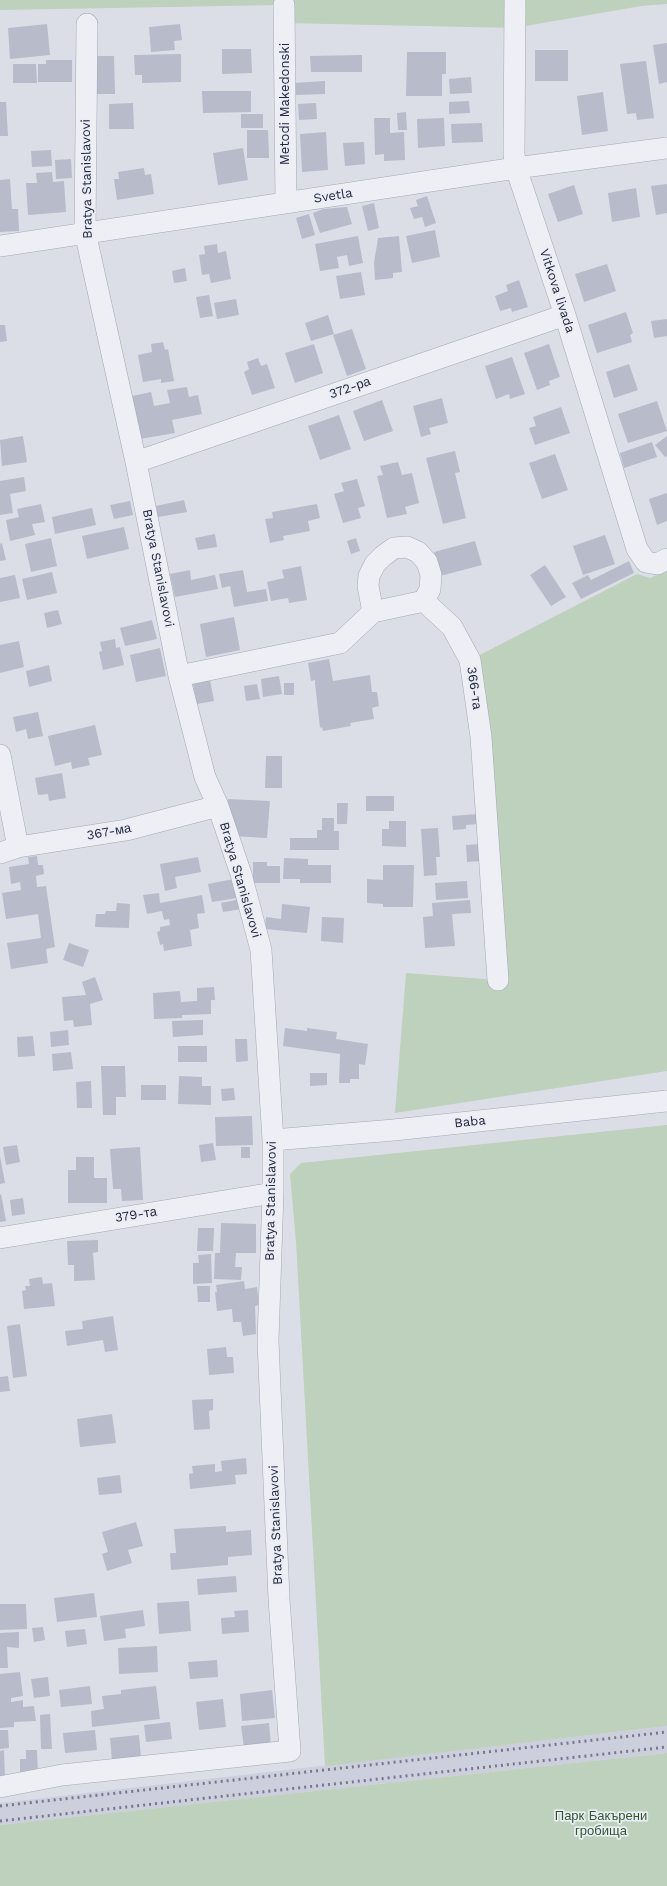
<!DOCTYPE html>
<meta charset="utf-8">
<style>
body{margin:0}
canvas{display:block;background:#dbdee7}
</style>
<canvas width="667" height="1886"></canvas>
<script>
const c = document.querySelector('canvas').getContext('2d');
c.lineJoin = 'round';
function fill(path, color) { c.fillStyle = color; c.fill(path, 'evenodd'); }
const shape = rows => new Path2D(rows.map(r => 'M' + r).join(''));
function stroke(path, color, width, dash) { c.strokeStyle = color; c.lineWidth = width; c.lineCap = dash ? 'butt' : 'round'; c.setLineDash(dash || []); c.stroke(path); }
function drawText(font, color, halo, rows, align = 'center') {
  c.font = font + ' "Work Sans",sans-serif'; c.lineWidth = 3.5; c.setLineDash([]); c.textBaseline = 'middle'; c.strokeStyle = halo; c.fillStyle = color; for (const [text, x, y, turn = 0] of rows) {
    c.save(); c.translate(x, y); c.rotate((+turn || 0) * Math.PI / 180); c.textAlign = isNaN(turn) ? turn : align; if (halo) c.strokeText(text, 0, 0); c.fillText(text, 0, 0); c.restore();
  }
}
fill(shape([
 [667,1726,667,1753,0,1825,0,1803]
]), '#cdd0dc');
fill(shape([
 [0,0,667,0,667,4,641,6,514,28,284,23,283,5,0,10],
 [667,570,667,1071,395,1113,406,973,498,980,470,660,637,574,650,578],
 [667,1125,667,1726,325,1766,296,1242,290,1174,301,1163],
 [667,1753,667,1886,0,1886,0,1825]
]), '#bdd1bc');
fill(shape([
 [47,24,50,55,10,59,8,28],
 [180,24,182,40,174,41,175,50,151,52,149,27],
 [667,43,667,82,659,84,653,45],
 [222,49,251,49,252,73,222,74],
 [535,50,568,50,568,81,535,81],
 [407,52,446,52,446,74,442,74,442,96,406,96],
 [181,54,181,82,142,83,142,75,135,75,134,55],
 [362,55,362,72,311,72,310,56],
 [96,56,114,56,115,94,96,94],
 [46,60,72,60,72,82,38,82,38,64,46,64],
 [646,61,654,118,637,120,636,113,627,114,620,64],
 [13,64,36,64,37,83,13,83],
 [471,77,472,93,450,94,449,79],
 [325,81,325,94,294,95,293,83],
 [202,91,251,91,251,112,203,113],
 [603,92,608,131,582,135,577,96],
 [469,101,470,113,449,114,449,102],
 [0,102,6,102,8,136,0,136],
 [133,103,134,129,109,129,109,104],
 [316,103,317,119,299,120,298,104],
 [406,112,407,130,398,130,397,113],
 [241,114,263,114,263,128,241,128],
 [374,118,390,118,390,133,404,132,405,160,384,161,384,154,375,155],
 [444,118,445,146,418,148,417,119],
 [482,123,483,142,452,143,451,124],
 [247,130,268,130,269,158,247,158],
 [326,132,328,170,302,172,300,134],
 [364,142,365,164,345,166,343,143],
 [243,148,248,180,218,185,213,153],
 [51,150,52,166,32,167,31,151],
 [71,159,72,178,56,179,55,160],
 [144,168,145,175,151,174,154,194,117,200,114,179,119,179,118,172],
 [52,172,53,182,64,181,66,212,28,215,26,183,37,183,36,173],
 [10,179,12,209,18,209,19,231,0,232,0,180],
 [667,184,667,213,656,215,651,186],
 [574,185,583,214,558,222,548,194],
 [636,188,640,217,612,222,608,193],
 [427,196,436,223,425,227,422,217,414,219,410,208,418,206,416,200],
 [374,203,379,228,368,231,362,206],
 [347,207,352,224,320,233,313,213,323,209],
 [309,214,315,235,302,239,296,218],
 [435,230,440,257,412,263,406,236],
 [358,236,363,263,349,266,347,255,337,257,339,268,320,271,315,244],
 [399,236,402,272,393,273,393,278,375,280,374,263,378,238],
 [217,244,218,253,226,251,231,279,211,283,209,274,202,275,199,255,205,254,204,246],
 [607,264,616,291,584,302,575,274],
 [185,268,187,281,174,283,172,271],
 [361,272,365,295,340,299,336,276],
 [519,280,528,307,512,312,511,308,500,311,495,296,508,291,506,285],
 [209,295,213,316,200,318,196,297],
 [236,299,239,315,217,319,214,303],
 [626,312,633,333,630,335,632,342,597,353,588,325],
 [328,315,334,334,311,341,305,323],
 [667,319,667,336,654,338,651,321],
 [0,325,5,325,7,341,0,342],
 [352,329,366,369,347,376,333,335],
 [163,342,165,350,168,349,174,381,161,383,161,379,143,382,138,355,152,352,151,344],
 [314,344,323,373,295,383,285,353],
 [549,344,560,377,549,381,550,385,537,390,524,353],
 [512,357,525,394,510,399,509,394,496,399,485,366],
 [258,358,261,366,267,364,275,388,252,395,244,372,249,369,247,362],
 [629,364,638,390,614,398,606,372],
 [187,387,189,397,198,395,202,414,172,420,175,433,140,439,132,396,151,392,154,406,170,403,167,390],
 [442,398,448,423,429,428,431,434,421,437,413,406],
 [382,400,393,431,364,441,353,411],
 [657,401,667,431,628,443,618,414],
 [561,407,570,433,535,445,529,428,536,426,533,417],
 [339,415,351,449,320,460,308,426],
 [23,436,27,462,2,466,0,440],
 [667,436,667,456,665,457,655,445],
 [652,442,657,457,624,468,620,453],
 [455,451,460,472,455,473,466,518,443,524,426,458],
 [555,454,568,490,542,499,529,463],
 [398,462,402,475,412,473,419,503,405,507,407,514,387,518,377,476,383,475,380,466],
 [24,477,26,491,10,494,13,513,0,515,0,481],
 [357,479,365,506,358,508,361,518,343,523,334,494,344,491,341,483],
 [667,493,667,521,657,525,649,499],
 [184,500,187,512,158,517,156,506],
 [130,501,133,515,114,519,110,505],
 [41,504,45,522,32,524,35,535,10,541,6,520,19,517,17,509],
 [317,504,320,518,308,521,310,531,283,536,284,540,270,543,265,519,273,518,272,512],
 [92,508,96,525,55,534,52,517],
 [124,527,129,549,87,559,82,536],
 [215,534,217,547,198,550,195,538],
 [605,535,615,564,583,575,573,546],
 [51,538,57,566,31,572,25,544],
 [356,538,360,551,351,554,347,541],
 [475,541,482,565,440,576,434,552],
 [2,543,6,560,0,561,0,544],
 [629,561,634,573,581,599,572,583,588,575,591,580],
 [545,565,566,597,551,606,530,575],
 [301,566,307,600,289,603,288,598,271,601,267,582,284,578,282,570],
 [190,570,191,580,215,575,218,589,175,597,170,574],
 [243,570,247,592,266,589,268,601,234,607,230,586,222,588,219,574],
 [52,572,57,593,27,600,22,579],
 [15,575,20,598,0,602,0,578],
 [58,610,62,624,47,628,44,613],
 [234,617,240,650,206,657,200,624],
 [152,620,157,639,125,646,120,628],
 [115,639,116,648,120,647,124,665,103,670,99,652,102,651,100,642],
 [19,641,24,667,0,673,0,645],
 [160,648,166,676,136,682,130,655],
 [329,659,333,681,370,675,372,692,377,692,379,706,372,708,374,719,350,723,351,726,323,731,322,727,320,728,315,683,315,680,311,681,308,663],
 [49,665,52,681,29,687,26,671],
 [279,676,282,694,263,697,261,679],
 [210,680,214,701,197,704,193,684],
 [284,683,294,683,294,695,284,695],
 [257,684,260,699,246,701,244,686],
 [38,712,43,736,28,739,26,729,16,732,13,717],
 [95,725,102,755,88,758,90,765,72,769,71,762,55,766,48,736],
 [266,756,282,756,282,788,265,788],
 [62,773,66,798,49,801,48,794,38,795,35,778],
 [366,796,394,796,394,811,366,811],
 [228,799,270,801,267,838,231,836,227,821],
 [337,803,348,803,347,824,337,824],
 [477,814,478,824,466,825,466,829,453,830,452,816],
 [322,818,334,818,334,831,339,831,339,850,290,850,290,838,317,838,317,830,322,830],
 [389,821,406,821,406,847,382,846,382,829,389,829],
 [438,828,440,857,436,857,437,875,424,876,421,829],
 [480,844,481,861,467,862,466,845],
 [37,856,38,865,43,865,44,874,36,876,37,887,46,886,55,947,46,949,48,963,11,969,7,943,41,938,38,914,6,919,2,893,21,890,20,882,11,884,9,867,29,864,28,857],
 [198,857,201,872,175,877,177,888,165,891,160,864],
 [284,858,308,859,308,865,331,865,331,883,300,883,300,879,283,879],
 [253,862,267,862,267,866,280,866,280,883,253,883],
 [383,865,414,865,413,907,383,907,383,904,367,903,367,879,383,880],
 [234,879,237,898,212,902,208,884],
 [467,881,468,898,436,900,435,883],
 [159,893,160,903,202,895,205,913,197,914,199,928,190,930,192,946,164,951,163,944,160,945,157,932,160,931,160,927,170,925,169,919,164,920,162,911,147,914,143,895],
 [240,899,242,909,223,912,221,903],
 [470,900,471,913,452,914,455,946,425,948,423,917,433,916,432,903],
 [117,903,130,904,129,928,95,927,96,914,105,914,106,911,116,911],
 [282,904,310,907,307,933,265,929,266,917,281,919],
 [322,917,344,918,343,943,321,941],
 [69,943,89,950,83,967,63,960],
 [95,977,103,1000,90,1004,92,1025,74,1027,73,1020,64,1021,62,997,86,995,82,982],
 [214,987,215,1000,211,1000,211,1014,182,1015,182,1018,154,1019,153,993,180,991,181,1002,197,1001,197,988],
 [203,1020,203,1035,173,1037,172,1021],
 [285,1028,307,1031,307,1028,337,1032,336,1039,368,1044,365,1065,359,1064,359,1079,350,1079,350,1083,339,1083,340,1054,283,1046],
 [68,1030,69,1045,51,1047,50,1032],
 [33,1036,35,1056,18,1057,17,1037],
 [235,1039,247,1039,248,1061,236,1062],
 [178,1046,207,1046,207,1062,178,1062],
 [71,1052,73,1069,53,1071,52,1054],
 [101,1066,125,1066,126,1097,116,1097,116,1115,103,1115],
 [310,1073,327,1073,327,1085,310,1086],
 [179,1076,202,1077,202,1086,211,1086,211,1105,178,1104],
 [91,1081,92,1108,77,1108,76,1082],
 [141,1085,166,1085,166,1100,141,1100],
 [234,1088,235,1100,222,1101,221,1089],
 [252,1116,253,1145,216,1146,215,1117],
 [213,1143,216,1160,201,1162,199,1145],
 [17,1145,20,1162,6,1165,3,1147],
 [140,1147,143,1200,122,1201,121,1189,113,1189,110,1149],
 [241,1147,250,1147,250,1158,241,1158],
 [0,1156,5,1183,0,1184],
 [76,1157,94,1157,94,1178,107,1178,107,1203,68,1203,68,1170,76,1170],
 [1,1194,6,1221,0,1222,0,1195],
 [23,1198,25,1214,12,1216,10,1200],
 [221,1223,256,1224,256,1253,236,1253,235,1267,242,1267,241,1280,214,1279,215,1253,220,1253],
 [198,1228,214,1228,213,1251,197,1251],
 [98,1240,98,1252,93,1253,95,1280,74,1281,74,1265,68,1265,67,1241],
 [211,1254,212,1283,193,1284,193,1263,199,1263,198,1255],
 [42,1277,43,1284,52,1283,55,1306,24,1309,22,1291,26,1290,25,1286,30,1286,29,1279],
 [244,1281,245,1289,257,1287,259,1305,255,1306,256,1334,243,1336,241,1322,233,1322,232,1309,217,1311,215,1292,217,1292,216,1285],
 [197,1286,210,1286,210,1302,198,1302],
 [113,1316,118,1350,105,1352,103,1340,67,1346,65,1331,83,1329,82,1321],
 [20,1324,27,1376,13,1378,7,1326],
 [226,1347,227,1357,233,1357,234,1373,209,1375,207,1349],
 [8,1376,10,1391,0,1392,0,1377],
 [213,1399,213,1410,209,1411,210,1429,194,1430,192,1400],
 [112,1414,116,1443,80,1447,77,1419],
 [246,1458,247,1474,235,1475,236,1484,190,1489,189,1474,193,1473,192,1466,215,1464,215,1472,222,1471,221,1461],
 [120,1475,122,1493,99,1495,97,1478],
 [136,1522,143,1546,128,1550,132,1563,107,1571,102,1554,108,1552,102,1532],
 [226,1526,226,1532,251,1530,252,1555,228,1557,228,1565,171,1570,170,1553,176,1553,174,1529],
 [236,1576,237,1592,198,1595,197,1579],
 [94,1593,97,1617,57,1622,54,1598],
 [189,1601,191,1631,159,1634,157,1603],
 [0,1604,26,1604,27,1629,0,1630],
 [143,1610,145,1626,125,1629,126,1638,104,1641,100,1616],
 [248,1610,249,1632,222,1634,221,1618,235,1617,234,1611],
 [43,1627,45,1640,34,1642,32,1628],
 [85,1629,87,1644,67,1647,65,1631],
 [19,1632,19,1648,7,1647,8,1668,0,1668,0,1633],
 [157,1646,158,1672,119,1674,118,1648],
 [217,1660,218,1677,190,1679,188,1662],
 [20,1672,23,1696,11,1698,11,1702,23,1700,23,1707,34,1706,36,1721,14,1722,14,1727,0,1728,0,1674],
 [48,1677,50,1696,34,1698,31,1679],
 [90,1686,92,1704,61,1707,59,1690],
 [156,1686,160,1719,92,1727,91,1711,104,1709,102,1696,121,1694,121,1690],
 [272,1690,275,1718,242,1721,240,1694],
 [223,1699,226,1727,199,1730,196,1702],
 [50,1714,52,1749,41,1749,40,1715],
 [170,1722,172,1739,146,1742,144,1725],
 [269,1723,271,1745,244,1748,241,1726],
 [0,1730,8,1730,9,1748,0,1749],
 [95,1730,97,1750,65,1753,63,1733],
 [139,1735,141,1758,112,1761,110,1738],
 [4,1750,5,1779,0,1779,0,1751],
 [26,1750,37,1750,38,1774,20,1775,20,1759,26,1759]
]), '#b8bbca');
const minor = shape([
 [515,0,514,154,516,168,565,315,637,549,646,562,657,564,667,559],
 [284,5,286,203],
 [0,246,516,168,667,148],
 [136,462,565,315],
 [373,612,368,586,369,576,375,564,383,556,394,548,407,547,418,552,427,562,431,575,430,589,424,601],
 [179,676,340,643,373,612,424,601,452,627,470,660,481,737,498,980],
 [0,755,18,847],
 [0,853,18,847,126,830,218,806],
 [273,1140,394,1130,667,1101],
 [0,1238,273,1193],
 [0,1787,62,1775,290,1751,279,1599,268,1341,273,1193,273,1140,261,950,241,874,218,806,205,777,179,676,136,462,85,232,87,24]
]);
stroke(minor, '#a4a7b4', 22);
stroke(minor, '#eeeff5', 21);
stroke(shape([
 [0,1806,667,1732],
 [0,1821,667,1747]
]), '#747991', 3, [2, 4]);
drawText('13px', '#24283e', '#ebedf5', [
 ["Metodi Makedonski",285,104,-90],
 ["Bratya Stanislavovi",87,179,-91],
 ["Svetla",333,196,-9],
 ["Vitkova livada",557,291,72],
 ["372-ра",350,388,-19],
 ["Bratya Stanislavovi",158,568,79],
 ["366-та",474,688,82],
 ["367-ма",109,832,-10],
 ["Bratya Stanislavovi",240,880,74],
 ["Baba",470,1122,-6],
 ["Bratya Stanislavovi",271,1201,-89],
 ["379-та",136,1215,-9],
 ["Bratya Stanislavovi",276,1525,-92]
]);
drawText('13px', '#315a31', '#ebedf5', [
 ["Парк Бакърени",601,1816],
 ["гробища",601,1831]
]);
</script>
